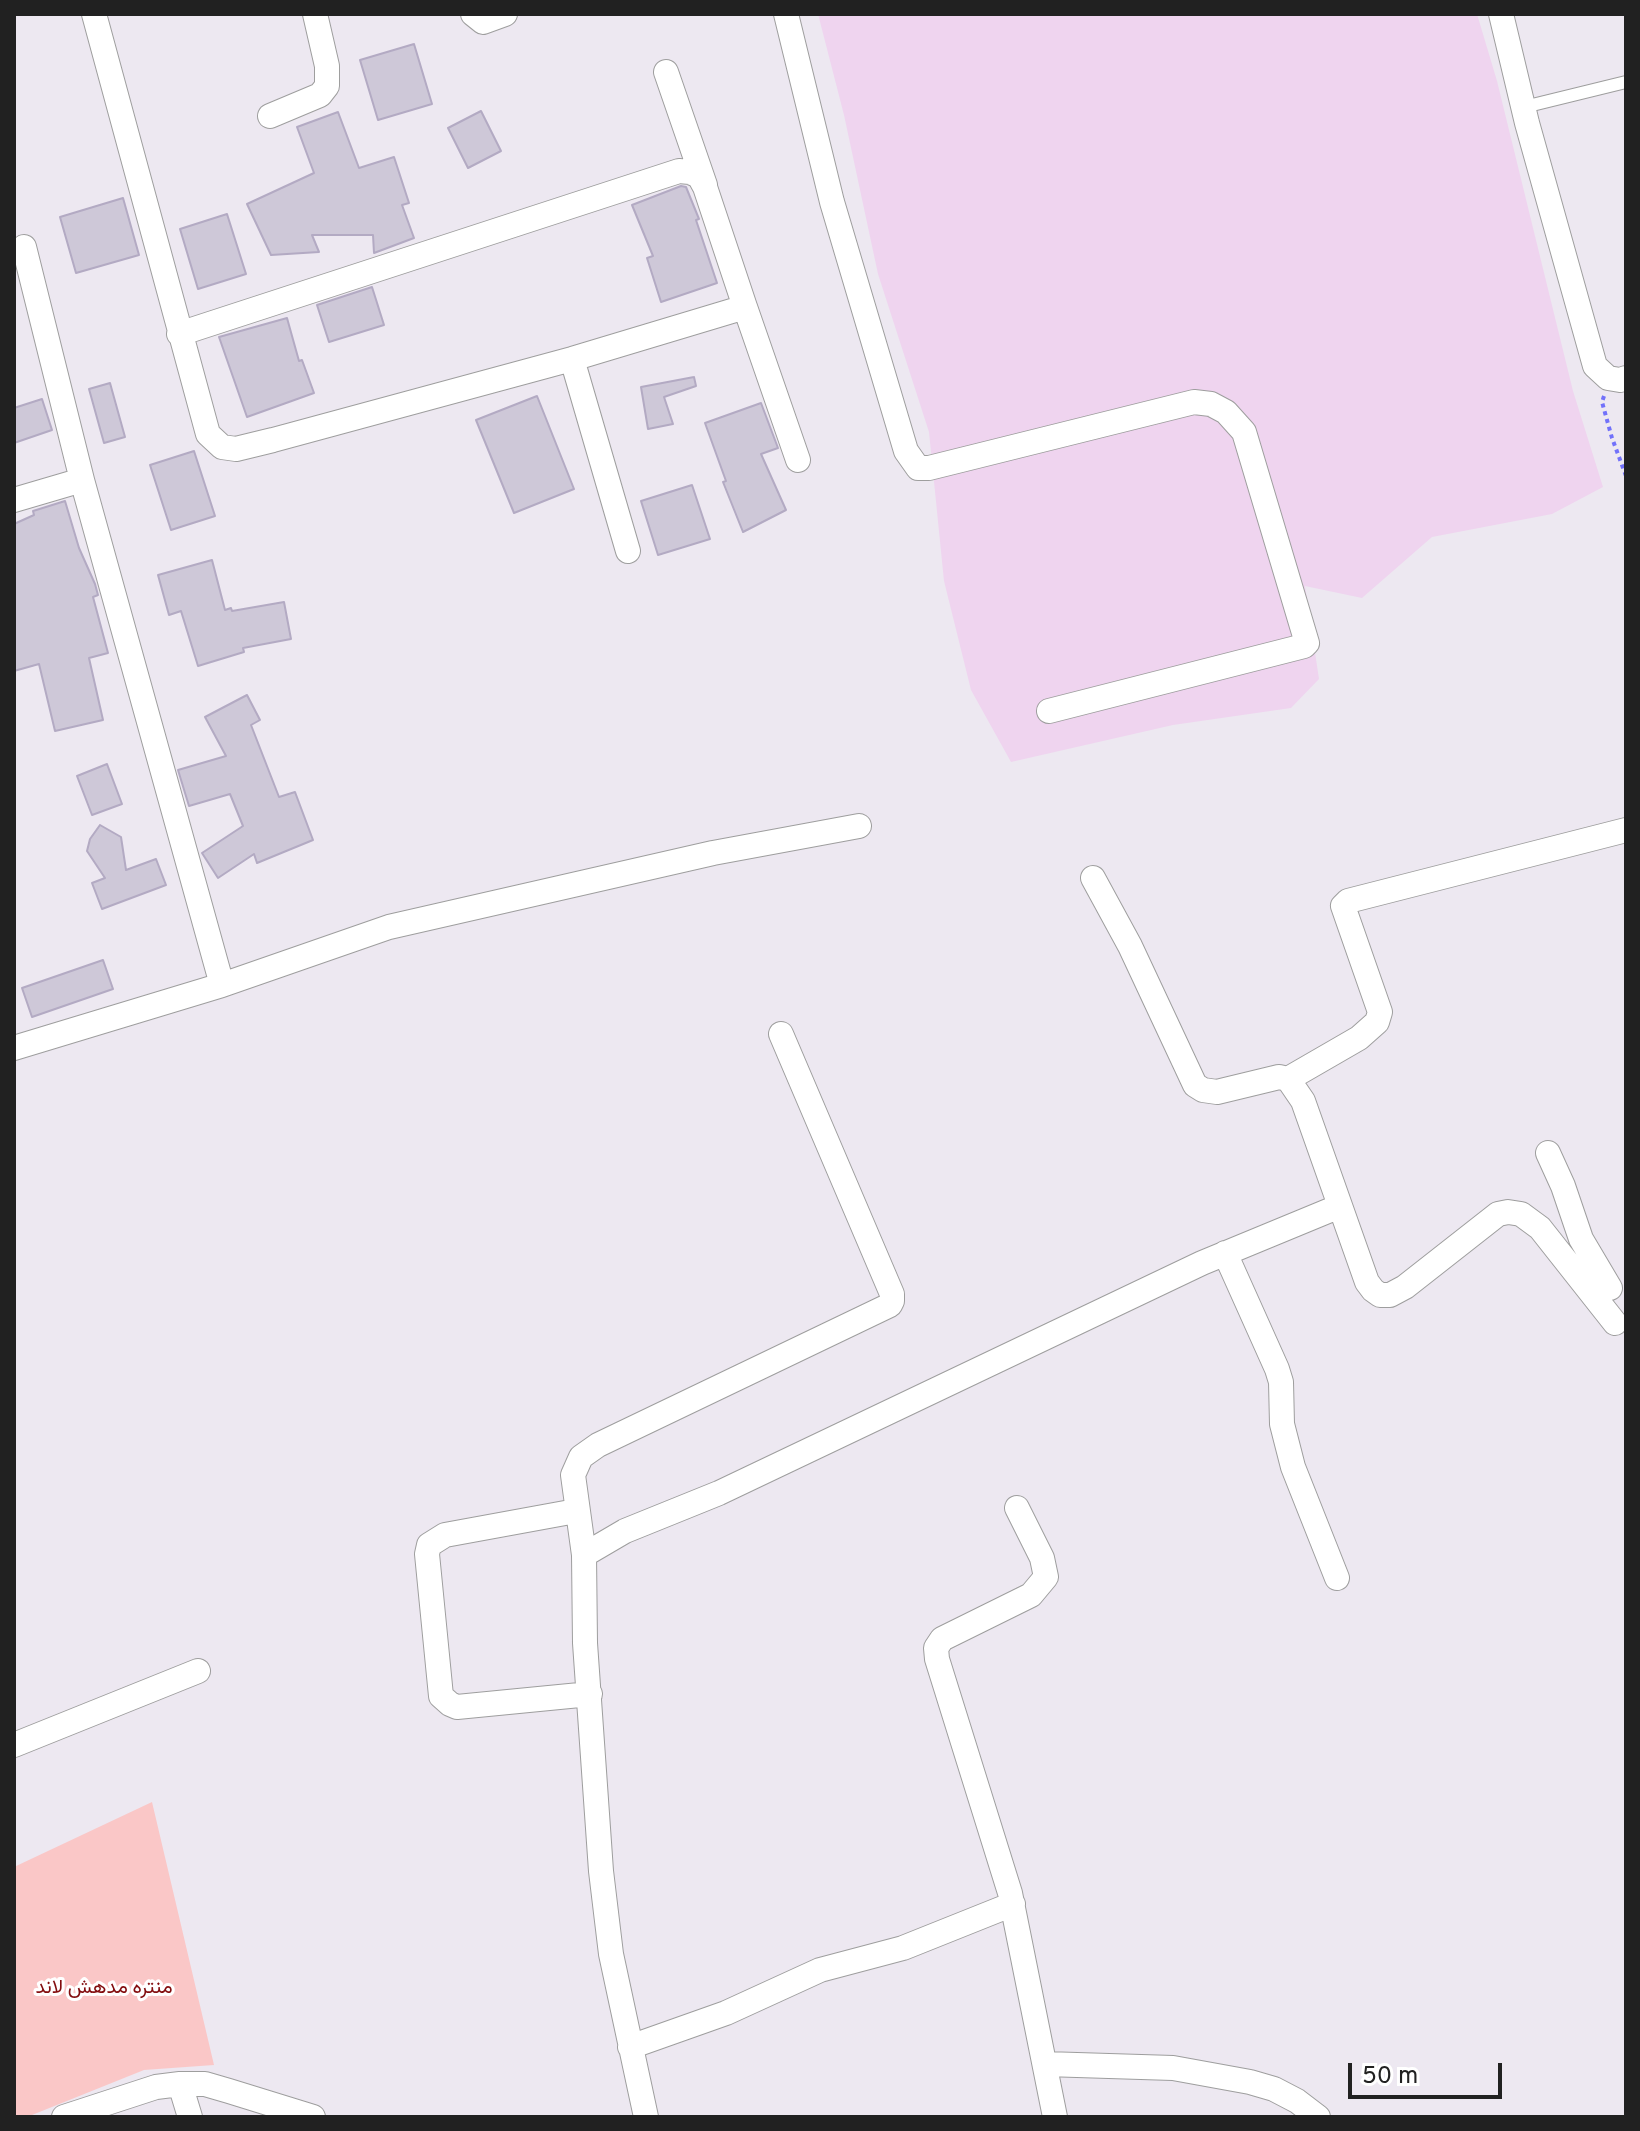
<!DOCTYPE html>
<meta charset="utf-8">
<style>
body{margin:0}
#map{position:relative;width:1640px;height:2131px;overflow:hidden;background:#ede8f1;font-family:Overpass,sans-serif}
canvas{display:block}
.frame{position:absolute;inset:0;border:16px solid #212121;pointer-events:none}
.scale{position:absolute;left:1348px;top:2063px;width:154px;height:36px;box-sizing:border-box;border:4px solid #212121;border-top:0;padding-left:10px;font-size:24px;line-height:28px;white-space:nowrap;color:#212121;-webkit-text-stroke:6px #fff;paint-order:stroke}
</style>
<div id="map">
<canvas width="1640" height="2131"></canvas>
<div class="frame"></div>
<div class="scale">50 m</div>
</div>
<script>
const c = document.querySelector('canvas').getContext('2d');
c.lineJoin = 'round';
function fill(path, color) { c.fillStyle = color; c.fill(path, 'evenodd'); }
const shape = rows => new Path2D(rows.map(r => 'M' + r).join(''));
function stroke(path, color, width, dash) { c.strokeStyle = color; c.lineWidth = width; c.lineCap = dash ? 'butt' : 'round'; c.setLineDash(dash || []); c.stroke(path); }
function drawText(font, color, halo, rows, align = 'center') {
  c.font = font + ' Overpass,Vazirmatn,sans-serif'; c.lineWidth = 6; c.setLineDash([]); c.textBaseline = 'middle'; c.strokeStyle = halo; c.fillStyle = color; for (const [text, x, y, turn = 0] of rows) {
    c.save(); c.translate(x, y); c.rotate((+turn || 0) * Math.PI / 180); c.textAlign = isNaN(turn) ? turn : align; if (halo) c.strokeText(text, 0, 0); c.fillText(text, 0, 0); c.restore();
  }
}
fill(shape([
 [818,14,1477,14,1497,81,1573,391,1603,487,1552,514,1432,537,1362,598,1305,586,1319,679,1291,708,1173,725,1011,762,971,690,944,581,929,432,878,274,844,115]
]), '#efd4ef');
fill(shape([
 [152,1802,214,2065,144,2070,27,2117,14,2117,14,1867]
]), '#fac7c7');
const building = shape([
 [414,44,432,104,378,120,360,60,414,44],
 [481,111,501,151,468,168,448,128,481,111],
 [338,112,359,168,394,157,409,203,402,205,414,238,374,253,373,235,312,235,319,252,271,255,247,204,314,173,297,127,338,112],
 [681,186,686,187,699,219,696,220,717,283,661,302,647,258,653,256,632,205,681,186],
 [123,198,139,255,76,273,60,217,123,198],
 [227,214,246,274,198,289,180,229,227,214],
 [372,287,384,325,329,342,317,305,372,287],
 [287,318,299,361,302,360,314,393,247,417,219,337,287,318],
 [694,377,696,386,664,397,673,424,648,429,641,387,694,377],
 [110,383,125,437,104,443,89,389,110,383],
 [537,396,574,489,514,513,476,420,537,396],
 [42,399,52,430,14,443,14,408,42,399],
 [761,403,778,448,761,454,786,510,743,532,723,482,726,481,705,423,761,403],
 [194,451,215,516,171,530,150,465,194,451],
 [692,485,710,539,658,555,641,501,692,485],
 [65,501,79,548,95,584,98,595,93,597,108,653,89,658,103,720,55,731,39,664,14,671,14,524,34,515,33,511,65,501],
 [212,560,225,610,231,608,232,611,284,602,291,639,243,648,244,652,198,666,181,611,169,615,158,575,212,560],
 [247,695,260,720,251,725,279,797,295,792,313,840,257,863,254,854,218,878,202,853,243,826,230,794,189,806,178,770,226,756,205,717,247,695],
 [107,764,122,804,92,815,77,776,107,764],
 [100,825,121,837,126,870,156,859,166,885,102,909,92,883,105,878,87,851,90,839,100,825],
 [103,960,113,989,32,1017,22,988,103,960]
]);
fill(building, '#cec8d8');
stroke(building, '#b3aac3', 2);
const lane = shape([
 [1524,107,1626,82]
]);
const street = shape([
 [94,14,208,434,222,447,236,449,273,440,572,359,745,307,798,460],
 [473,14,483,22,505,14],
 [786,14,832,202,906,451,918,468,929,468,1194,402,1211,404,1226,412,1244,432,1307,643,1304,646,1049,711],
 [1501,14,1527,123,1595,366,1608,378,1620,380,1626,378],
 [666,72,705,185],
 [270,116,320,95,327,86,327,66,315,14],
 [24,247,82,480],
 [179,334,679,171,690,172,699,176,705,187,745,307],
 [572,359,628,551],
 [14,500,82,480,222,985],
 [1093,878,1130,946,1195,1085,1203,1090,1217,1092,1279,1077,1288,1079,1359,1038,1377,1022,1380,1012,1343,906,1348,901,1626,830],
 [14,1048,222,985,389,927,713,853,859,826],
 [1288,1079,1303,1101,1367,1282,1373,1290,1380,1295,1390,1295,1405,1287,1498,1214,1508,1212,1521,1214,1540,1228,1615,1323],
 [1548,1153,1563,1186,1581,1239,1610,1288],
 [1225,1253,1277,1369,1281,1382,1282,1424,1293,1467,1337,1578],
 [1017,1508,1042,1558,1046,1577,1031,1595,942,1639,936,1648,937,1659,1010,1893,1055,2117],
 [576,1511,445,1535,429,1545,427,1554,441,1696,450,1704,457,1707,590,1694],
 [584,1555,573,1475,581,1457,598,1445,890,1305,892,1301,892,1294,781,1034],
 [14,1745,198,1671],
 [630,2047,726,2013,820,1970,903,1948,1013,1904],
 [1045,2064,1173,2068,1250,2082,1274,2089,1297,2101,1318,2117],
 [180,2084,190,2117],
 [64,2117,156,2087,180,2084,205,2084,229,2091,313,2117],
 [646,2117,611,1954,601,1871,585,1643,584,1555,625,1531,719,1493,1202,1263,1340,1206]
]);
stroke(lane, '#9e9e9e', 14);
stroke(street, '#9e9e9e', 26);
stroke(shape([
 [1604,396,1602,402,1612,438,1626,476]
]), '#7271fa', 4, [4, 4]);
stroke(lane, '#fff', 12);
stroke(street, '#fff', 24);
drawText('20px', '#820c0e', '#fff', [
 ["منتره مدهش لاند",104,1989]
]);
</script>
